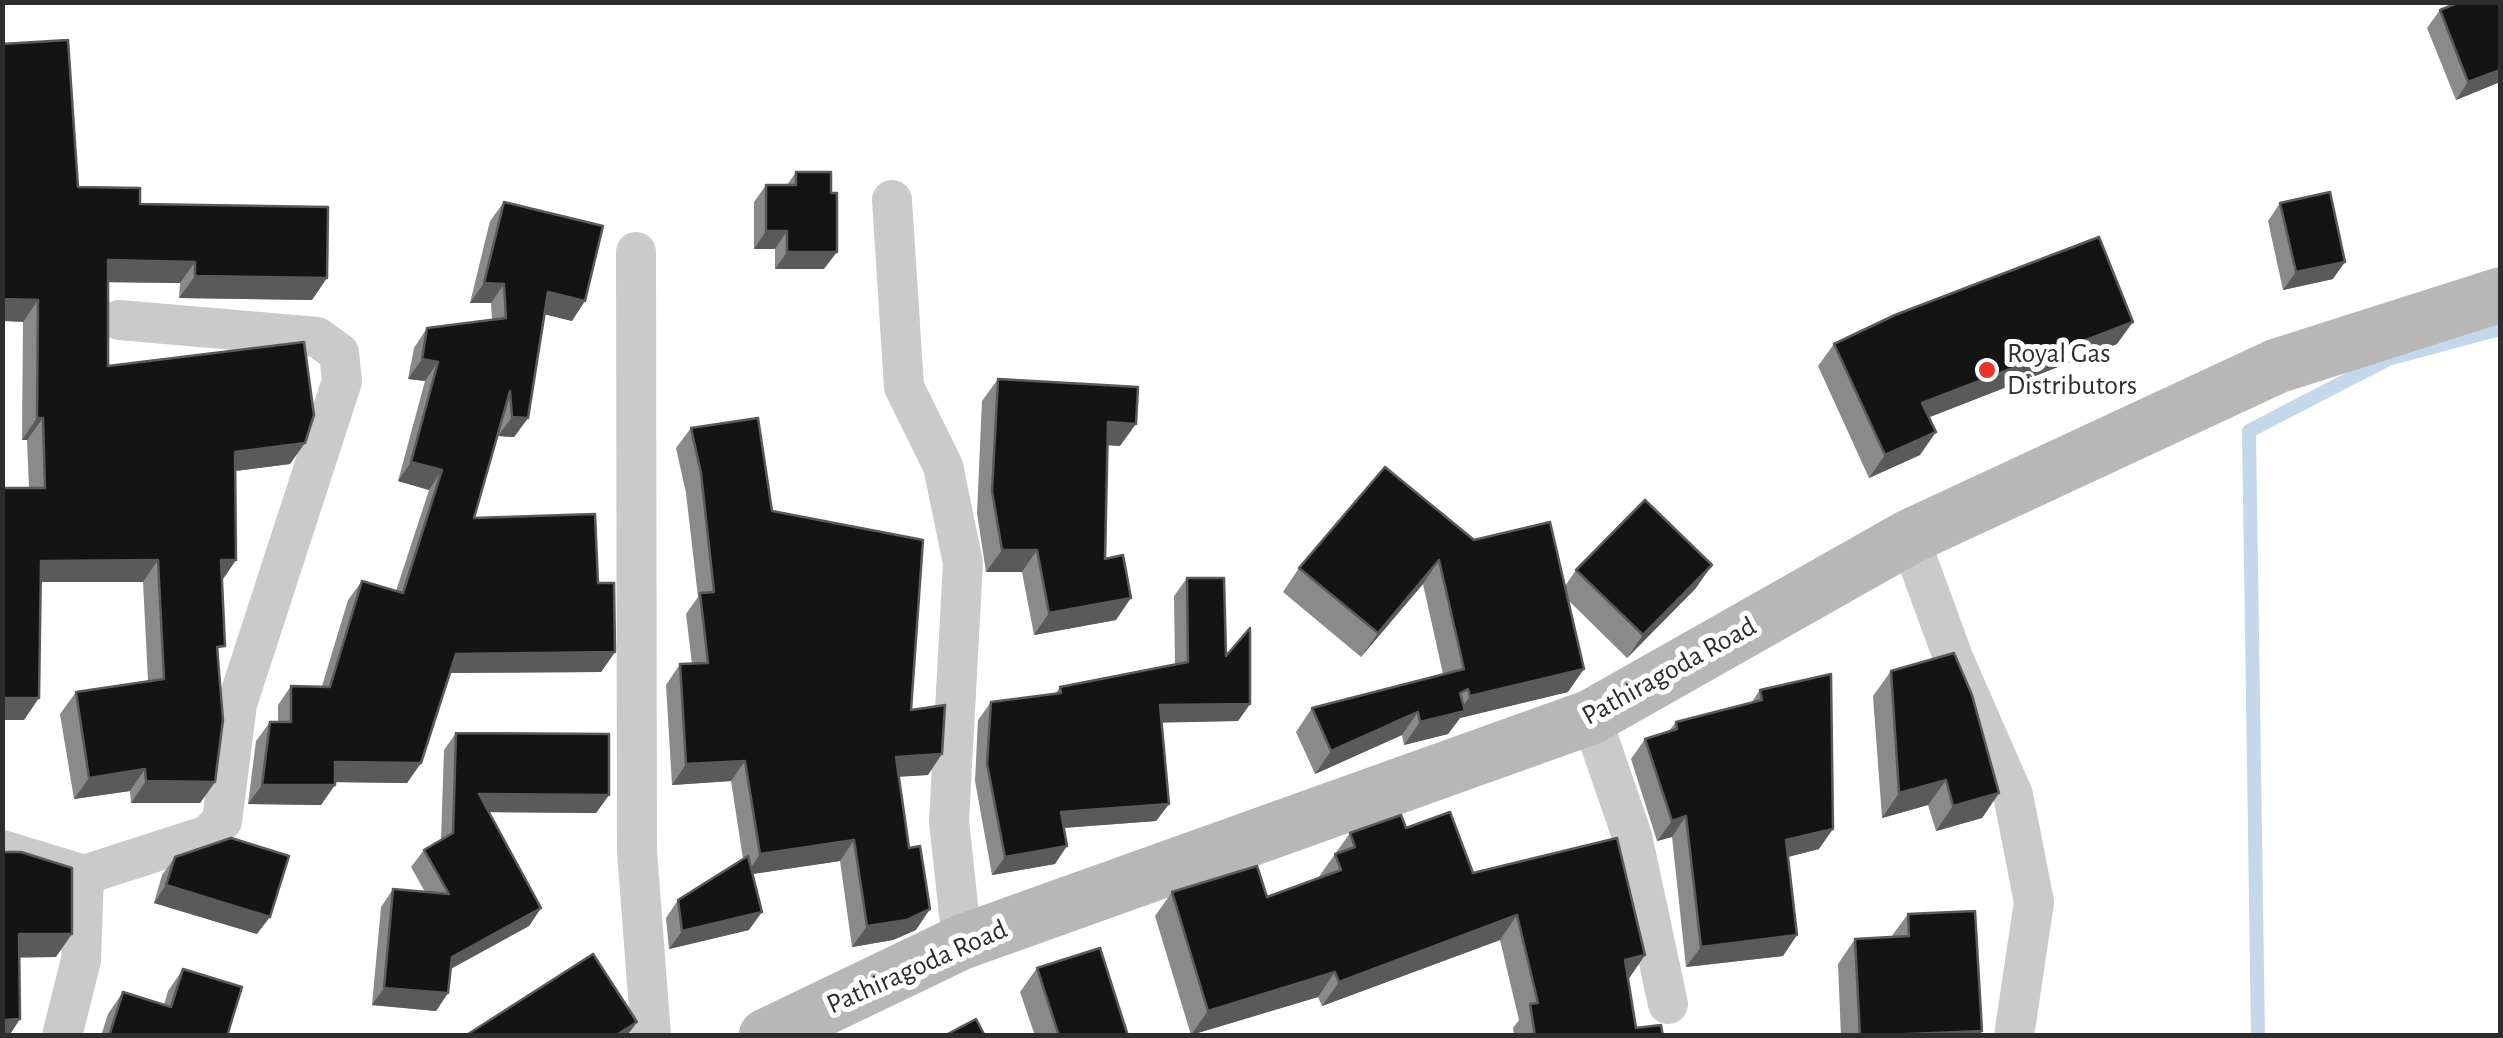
<!DOCTYPE html>
<style>
body{margin:0}
#map{position:relative;width:2503px;height:1038px;overflow:hidden;background:#fff;font-family:"Alegreya Sans",sans-serif}
canvas{display:block}
.frame{position:absolute;inset:0;border:5px solid #2d2d2d;pointer-events:none}
</style>
<div id="map">
<canvas width="2503" height="1038"></canvas>
<div class="frame"></div>
</div>
<script>
const c = document.querySelector('canvas').getContext('2d');
c.lineJoin = 'round';
const shape = rows => new Path2D(rows.map(r => 'M' + r).join(''));
function stroke(path, color, width, dash) { c.strokeStyle = color; c.lineWidth = width; c.lineCap = dash ? 'butt' : 'round'; c.setLineDash(dash || []); c.stroke(path); }
function fill(path, color) { c.fillStyle = color; c.fill(path, 'evenodd'); }
function drawText(font, color, halo, rows, align = 'center') {
  c.font = font + ' "Alegreya Sans",sans-serif'; c.lineWidth = 10; c.setLineDash([]); c.textBaseline = 'middle'; c.strokeStyle = halo; c.fillStyle = color; for (const [text, x, y, turn = 0] of rows) {
    c.save(); c.translate(x, y); c.rotate((+turn || 0) * Math.PI / 180); c.textAlign = isNaN(turn) ? turn : align; if (halo) c.strokeText(text, 0, 0); c.fillText(text, 0, 0); c.restore();
  }
}
stroke(shape([
 [2258,1036,2249,431,2388,359,2500,329]
]), '#c5d8eb', 14);
stroke(shape([
 [892,200,904,387,943,466,963,563,949,821,962,942],
 [636,252,637,851,651,1036],
 [1909,537,1954,660,2013,795,2034,902,2014,1036],
 [1591,717,1632,836,1668,1004],
 [2,850,84,875,81,960,62,1036],
 [84,875,208,835,222,821,237,704,342,381,339,353,317,337,119,320]
]), '#cacaca', 40);
stroke(shape([
 [766,1036,962,942,1591,717,1909,537,2277,366,2500,295]
]), '#b7b7b7', 55);
fill(shape([
 [2440,10,2500,82,2456,100,2427,28],
 [796,172,824,269,775,269,775,249,754,249,754,202,766,185,787,185],
 [78,187,140,204,312,300,179,298,180,283,108,282,108,366,290,464,235,471,236,560,222,580,218,657,215,782,200,803,131,803,130,791,74,799,60,714,76,692,148,681,143,582,40,582,24,720,29,488,27,440,22,440,23,322],
 [504,202,572,321,545,314,528,418,514,437,498,436,474,518,598,583,615,652,601,672,450,673,421,763,407,783,335,782,321,805,248,804,256,741,270,722,278,722,278,705,291,686,322,686,348,600,362,581,396,591,429,490,398,481,425,381,408,379,414,348,427,328,492,320,491,303,470,303,490,221],
 [2280,203,2333,279,2283,290,2268,221],
 [1834,344,2117,344,1929,417,1920,455,1869,478,1818,366],
 [998,379,1120,446,1107,445,1105,559,1116,620,1034,635,1022,572,986,572,977,513,982,401],
 [691,428,772,511,911,710,928,775,898,776,916,930,893,940,852,947,840,861,752,874,749,930,669,949,666,918,678,900,743,859,731,781,672,785,666,685,680,664,692,664,686,614,698,597,686,493,676,448],
 [1474,540,1565,586,1576,570,1696,588,1627,658,1568,600,1568,692,1460,718,1448,734,1404,745,1402,735,1315,774,1296,732,1312,708,1443,674,1423,584,1361,657,1283,592,1299,568],
 [1187,578,1250,704,1238,721,1162,722,1169,804,1156,821,1064,828,1055,864,992,875,975,781,978,720,991,702,1056,693,1060,687,1175,665,1174,596],
 [1891,671,1999,793,1982,818,1936,831,1928,805,1882,818,1873,696],
 [1760,690,1819,849,1788,857,1783,956,1686,967,1672,837,1657,841,1631,759,1645,739,1669,731,1676,722,1751,703],
 [456,733,609,795,596,813,489,812,541,908,529,926,451,969,448,993,436,1011,372,1005,381,907,393,889,425,892,411,867,424,850,441,840,444,750],
 [1406,828,1473,873,1645,955,1628,979,1636,1028,1663,1036,1514,1036,1513,1028,1519,1020,1500,940,1322,1006,1318,997,1191,1035,1155,916,1172,892,1267,897,1318,878,1350,833],
 [175,857,257,934,154,903,162,875],
 [1908,914,1982,1031,1979,1036,1841,1036,1838,964,1855,939,1891,937],
 [1037,968,1128,1036,1035,1036,1020,992],
 [183,969,227,1036,101,1036,108,1014,123,992,164,1005,168,991]
]), '#8a8a8a');
fill(shape([
 [2500,70,2500,82,2456,100,2468,82],
 [766,231,787,231,775,249,754,249],
 [787,252,837,252,824,269,775,269],
 [108,260,195,262,180,283,93,282],
 [2345,262,2333,279,2283,290,2296,272],
 [195,276,327,278,312,300,179,298],
 [484,283,504,284,491,303,470,303],
 [548,292,585,301,572,321,535,312],
 [2,299,38,300,23,322,2,321],
 [2133,322,2117,344,1907,426,1922,403],
 [422,359,438,362,425,381,408,379],
 [512,417,528,418,514,437,498,436],
 [37,418,43,418,27,440,22,440],
 [1108,422,1136,424,1120,446,1092,444],
 [1936,432,1920,455,1869,478,1885,455],
 [305,443,290,464,220,473,235,452],
 [411,462,442,470,429,490,398,481],
 [1002,550,1037,550,1022,572,986,572],
 [158,560,143,582,26,582,41,561],
 [221,560,236,560,221,582],
 [1439,560,1423,584,1361,657,1378,633],
 [1712,565,1696,588,1627,658,1643,635],
 [1131,598,1116,620,1034,635,1049,613],
 [615,652,601,672,442,673,456,654],
 [1584,669,1568,692,1460,718,1448,734,1404,745,1420,722,1458,713,1470,696],
 [2,698,39,698,24,720,2,720],
 [1250,704,1238,721,1148,723,1160,705],
 [1418,712,1402,735,1315,774,1331,751],
 [942,754,928,775,881,778,896,757],
 [745,761,731,781,672,785,686,764],
 [335,762,421,763,407,783,321,782],
 [145,769,130,791,74,799,89,778],
 [1946,780,1928,805,1882,818,1899,793],
 [146,781,215,782,200,803,131,803],
 [262,785,335,785,321,805,248,804],
 [1999,793,1982,818,1936,831,1953,806],
 [479,794,609,795,596,813,466,812],
 [1169,804,1156,821,1048,829,1061,812],
 [1686,816,1672,837,1657,841,1672,821],
 [1833,829,1819,849,1772,861,1786,840],
 [854,840,840,861,746,875,760,854],
 [1067,846,1055,864,992,875,1005,857],
 [166,885,270,917,257,934,154,903],
 [541,908,529,926,439,975,452,957],
 [930,909,916,930,893,940,852,947,867,926],
 [762,912,749,930,669,949,682,931],
 [1517,915,1500,940,1322,1006,1339,982],
 [19,934,72,934,56,957,2,958],
 [1797,935,1783,956,1686,967,1701,947],
 [1645,955,1628,980,1625,960],
 [1335,972,1318,997,1191,1035,1208,1011],
 [384,988,448,993,436,1011,372,1005],
 [20,1019,9,1036,2,1036,2,1020],
 [637,1022,627,1036,615,1036],
 [1982,1031,1979,1036,1891,1036]
]), '#5a5a5a');
const building = shape([
 [2460,2,2500,2,2500,70,2468,82,2440,10,2460,2],
 [68,40,78,187,140,188,140,204,328,207,327,278,195,276,195,262,108,260,108,366,304,342,314,415,305,443,235,452,236,560,221,560,225,646,217,647,223,720,215,782,146,781,145,769,89,778,76,692,164,679,158,560,41,561,39,698,2,698,2,488,45,488,43,418,37,418,38,300,2,299,2,44,68,40],
 [796,172,831,172,831,193,837,193,837,252,787,252,787,231,766,231,766,185,796,185,796,172],
 [2330,192,2345,262,2296,272,2280,203,2330,192],
 [504,202,603,226,585,301,548,292,528,418,512,417,510,391,474,518,595,514,598,583,614,583,615,652,456,654,421,763,335,762,335,785,262,785,270,722,291,722,291,686,330,687,362,581,403,593,442,470,411,462,438,362,422,359,427,328,506,318,504,284,484,283,504,202],
 [2099,237,2133,322,1922,403,1936,432,1885,455,1834,344,1895,315,2099,237],
 [998,379,1138,387,1136,424,1108,422,1105,559,1123,555,1131,598,1049,613,1037,550,1002,550,992,491,998,379],
 [758,418,772,511,923,540,911,710,945,705,942,754,896,757,909,848,920,846,930,909,907,920,867,926,854,840,760,854,745,761,686,764,680,664,708,663,700,593,714,592,701,473,691,428,758,418],
 [1385,467,1474,540,1550,522,1584,669,1470,696,1468,689,1460,693,1465,711,1420,722,1418,712,1331,751,1312,708,1464,669,1439,560,1378,633,1299,568,1385,467],
 [1645,500,1712,565,1643,635,1576,570,1645,500],
 [1187,578,1224,578,1226,656,1250,628,1250,704,1160,705,1169,804,1061,812,1067,846,1005,857,987,764,991,702,1061,693,1060,687,1188,662,1187,578],
 [1954,653,1972,695,1999,793,1953,806,1946,780,1899,793,1891,671,1954,653],
 [1831,674,1833,829,1786,840,1797,935,1701,947,1686,816,1672,821,1645,739,1677,729,1676,722,1762,700,1760,690,1831,674],
 [456,733,609,734,609,795,479,794,541,908,452,957,448,993,384,988,393,889,449,894,424,850,453,833,456,733],
 [1450,812,1473,873,1617,838,1645,955,1625,960,1636,1028,1661,1025,1663,1036,1535,1036,1530,1004,1538,1003,1517,915,1339,982,1335,972,1208,1011,1172,892,1257,866,1267,897,1341,870,1335,854,1355,847,1350,833,1401,815,1406,828,1450,812],
 [231,838,289,856,270,917,166,885,175,857,231,838],
 [2,852,21,852,72,868,72,934,19,934,20,1019,2,1020,2,852],
 [748,856,762,912,682,931,678,900,748,856],
 [1975,911,1982,1031,1860,1036,1855,939,1909,936,1908,914,1975,911],
 [1100,948,1128,1036,1059,1036,1037,968,1100,948],
 [593,954,637,1022,615,1036,465,1036,593,954],
 [183,969,242,987,227,1036,109,1036,123,992,171,1007,183,969],
 [976,1019,985,1036,944,1036,976,1019]
]);
fill(building, '#141414');
stroke(building, '#5a5a5a', 2.5);
for (const [x, y, r, color] of [
 [1987,370,10,"#e8322a"]
]) { const dot = new Path2D(); dot.arc(x, y, r, 0, 2 * Math.PI); c.fillStyle = color; c.fill(dot); stroke(dot, '#fff', 4); }
drawText('28px', '#2d2d2d', '#fff', [
 ["Royal Gas",2007,354],
 ["Distributors",2007,386]
], 'left');
drawText('28px', '#2d2d2d', '#fff', [
 ["Pathiragoda Road",1669,671,-29],
 ["Pathiragoda Road",917,967,-24]
]);
</script>
